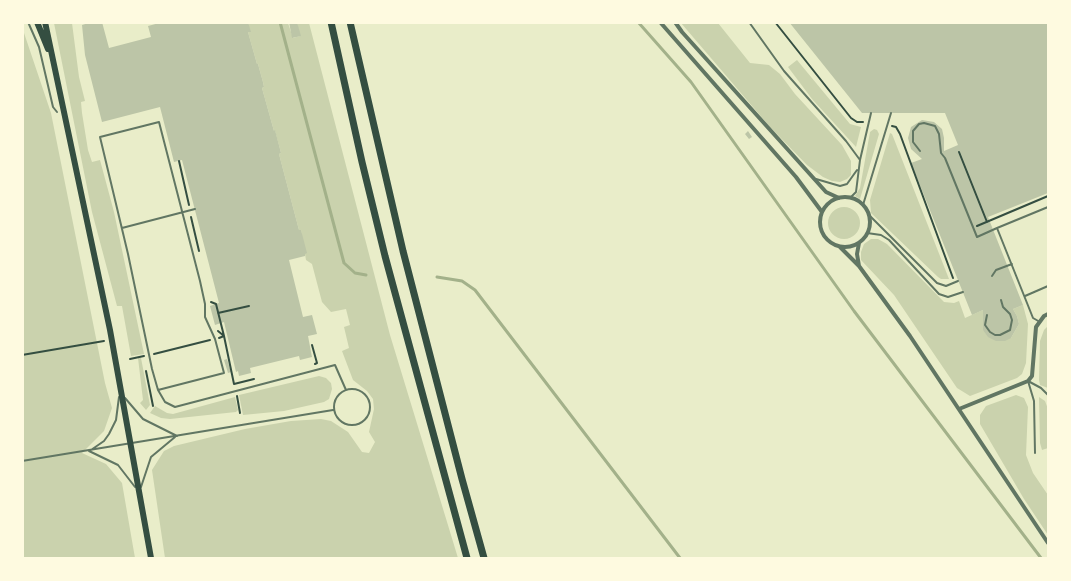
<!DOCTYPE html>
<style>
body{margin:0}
#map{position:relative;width:1071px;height:581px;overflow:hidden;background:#e9edc9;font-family:Arial,sans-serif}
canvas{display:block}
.frame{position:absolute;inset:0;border:24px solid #fefae0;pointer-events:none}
</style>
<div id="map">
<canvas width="1071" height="581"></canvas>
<div class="frame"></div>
</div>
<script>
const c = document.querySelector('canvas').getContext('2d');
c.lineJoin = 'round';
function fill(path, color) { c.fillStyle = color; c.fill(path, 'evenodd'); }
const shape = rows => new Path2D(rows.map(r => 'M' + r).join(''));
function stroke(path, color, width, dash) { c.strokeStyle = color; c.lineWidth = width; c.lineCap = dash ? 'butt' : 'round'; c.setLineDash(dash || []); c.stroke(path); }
fill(shape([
 [54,23,72,23,79,77,85,101,81,102,82,113,88,150,92,162,100,160,114,212,144,354,131,356,122,306,117,306,92,212],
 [248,23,288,23,293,38,300,36,297,23,309,23,390,335,458,558,165,558,152,470,164,451,174,446,245,429,291,421,321,419,331,421,348,432,362,452,369,453,375,442,369,432,374,409,373,399,367,391,353,380,342,351,349,348,344,327,350,325,346,309,331,312,322,302,312,264,306,260,301,230,299,230,279,154,281,153,280,149,275,131,274,131,262,88,264,87,263,82,258,64,257,64,248,32,250,32],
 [681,23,718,23,750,63,769,65,780,74,795,94,842,145,851,161,851,175,847,179,840,182,832,181,823,177,807,165,770,127],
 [22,27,51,113,105,383,112,408,104,431,82,453,106,464,122,483,135,558,23,558],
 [797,60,850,124,861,127,856,147,812,99,788,67],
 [874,129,877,130,879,134,860,199,855,196,860,188,870,132],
 [890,133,892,134,949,279,941,279,938,277,871,213,870,200],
 '828 223a16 16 0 1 1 32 0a16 16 0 1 1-32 0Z',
 [871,239,878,239,887,244,944,302,954,303,959,301,965,318,983,310,983,330,1011,338,1019,324,1017,316,1013,309,1023,305,1028,324,1026,363,1022,374,1017,378,970,396,957,388,894,295,861,260,861,252,864,244],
 [1048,326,1047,362,1048,388,1040,385,1039,380,1040,341,1044,330],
 [138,358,141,358,150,405,146,410,140,403,143,400],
 [319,376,326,378,331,383,332,389,329,399,324,402,284,411,243,415,239,395],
 [1016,395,1024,398,1028,407,1026,455,1033,473,1048,495,1048,535,1024,499,980,424,980,415,986,406],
 [235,397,238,410,236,412,170,419,161,418,150,413,155,406,167,413,173,414],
 [1039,397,1045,401,1048,409,1048,448,1042,450,1040,443]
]), '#cad2ad');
stroke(shape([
 [280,22,344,263,355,273,366,275],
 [638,22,691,82,854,311,1041,558],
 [437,277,462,281,475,290,680,558]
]), '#a3b18a', 3);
fill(shape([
 [92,22,102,22,109,48,151,37,148,26,163,22,248,22,251,32,248,32,257,64,258,64,263,82,264,87,262,88,274,131,275,130,280,149,281,153,279,154,299,230,301,230,307,253,305,254,305,256,289,260,303,317,312,315,317,334,308,336,312,357,300,360,299,356,250,368,251,373,239,376,238,371,236,372,224,322,215,325,210,306,219,303,182,160,174,162,160,107,102,122,85,55,82,25],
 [289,22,297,22,301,36,292,38],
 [789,22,1048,22,1048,193,988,217,1023,305,1013,309,1017,316,1019,324,1011,338,1005,341,996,341,988,337,983,330,983,310,972,315,911,163,922,159,911,149,908,138,911,127,922,120,934,122,942,129,944,138,944,151,958,145,945,113,862,113],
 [748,131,752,137,749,139,745,134],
 [227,359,231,372,228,373,224,360]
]), '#bcc5a7');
stroke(shape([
 [775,22,851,118,857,122,863,122],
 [892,126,896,127,900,134,953,278],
 [959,152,987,222],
 [179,161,189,205],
 [191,217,199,251],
 [977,226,1048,196],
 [211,302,216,304,224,336,219,338],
 [218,313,249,306],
 [218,331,224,336,234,384,254,379],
 [312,345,317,363,315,364],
 [154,354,210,340],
 [22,355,104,341],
 [130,359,144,356],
 [146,371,153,406],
 [237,396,240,413]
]), '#344e41', 2);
stroke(shape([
 [28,22,39,47,53,107,57,112],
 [749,22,784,71,846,141,860,160],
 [920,151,913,142,913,131,919,124,924,123,935,126,939,134,941,153,945,158,977,237,997,228],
 [816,179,840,186,847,184,857,170],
 [850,198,856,192,860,160,871,113],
 [863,205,891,113],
 [868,214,937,283,946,286,958,281],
 [122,228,195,209],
 [867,233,881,235,889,240,939,294,948,297,963,292],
 [992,276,996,270,1012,264],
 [1025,296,1048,286],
 [987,315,985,325,990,332,995,335,1000,335,1010,330,1012,320,1010,314,1003,307,1001,300],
 [1040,322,1033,318,997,228,1048,207],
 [1028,381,1034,401,1035,453],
 [1028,381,1041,388,1048,395],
 '334 407a18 18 0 1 1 36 0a18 18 0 1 1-36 0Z',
 [158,390,224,373,215,339,205,317,205,304,200,281,159,122,100,137,128,254,152,369,158,390,165,402,175,407,335,365,346,390],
 [125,398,143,419,177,436],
 [91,450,104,441,109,434,116,420,119,397],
 [89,451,118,465,135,487],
 [22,461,333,410],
 [141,487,151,457,175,437]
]), '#617663', 2);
stroke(shape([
 [660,22,796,177,822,212],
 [675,22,682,32,826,192,839,198],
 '820 222a25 25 0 1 1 50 0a25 25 0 1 1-50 0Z',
 [859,243,857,254,859,266],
 [840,247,859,266,910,336,1048,543],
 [959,409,1028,381,1032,376,1036,327,1044,316,1048,314]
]), '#617663', 4);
stroke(shape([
 [37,22,48,49],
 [45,22,110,330,151,558]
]), '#344e41', 6);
stroke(shape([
 [331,22,362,162,385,256,467,558],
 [350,22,403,251,462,479,484,558]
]), '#344e41', 7);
</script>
